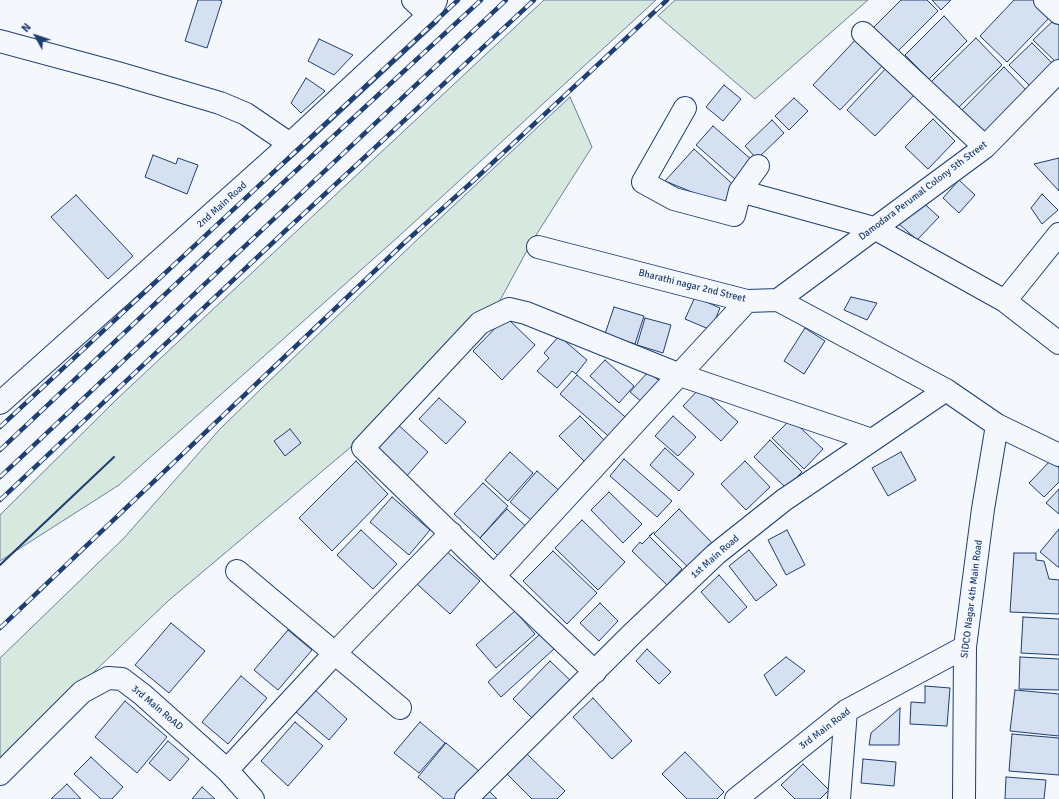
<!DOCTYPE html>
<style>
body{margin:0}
#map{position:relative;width:1059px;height:799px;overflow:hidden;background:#f4f7fb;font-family:Signika,sans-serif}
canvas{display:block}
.north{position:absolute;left:16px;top:16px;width:40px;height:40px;-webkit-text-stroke:3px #f4f7fb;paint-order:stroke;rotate:310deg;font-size:11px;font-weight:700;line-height:16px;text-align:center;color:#1d3f73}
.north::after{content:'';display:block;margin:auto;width:14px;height:18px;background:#1d3f73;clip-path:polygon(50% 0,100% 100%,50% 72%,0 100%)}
</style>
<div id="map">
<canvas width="1059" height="799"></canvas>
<div class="north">N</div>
</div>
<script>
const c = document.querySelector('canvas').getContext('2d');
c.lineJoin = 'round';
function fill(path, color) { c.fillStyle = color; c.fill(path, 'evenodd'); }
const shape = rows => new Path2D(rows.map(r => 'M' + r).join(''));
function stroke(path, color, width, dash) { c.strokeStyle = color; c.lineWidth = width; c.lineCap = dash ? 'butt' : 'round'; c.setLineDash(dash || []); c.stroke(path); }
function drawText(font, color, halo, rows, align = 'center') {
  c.font = font + ' Signika,sans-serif'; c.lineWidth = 3; c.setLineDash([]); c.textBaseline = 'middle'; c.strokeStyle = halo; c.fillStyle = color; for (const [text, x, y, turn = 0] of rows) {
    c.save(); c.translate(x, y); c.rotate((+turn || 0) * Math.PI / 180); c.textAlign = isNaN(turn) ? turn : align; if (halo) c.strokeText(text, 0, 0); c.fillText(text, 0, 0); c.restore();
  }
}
const green = shape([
 [544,0,656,0,398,237,119,485,0,561,0,515,118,398,544,0],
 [675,0,868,0,755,99,658,16,675,0],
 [570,97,592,147,531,243,497,306,364,436,168,601,0,762,0,658,124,538,220,429,265,385,419,238,570,97]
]);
fill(green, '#d7e8df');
stroke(green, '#687fa3', 1);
const building = shape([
 [198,0,219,0,222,1,207,48,185,41,198,0],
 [901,0,927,0,938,11,892,57,868,33,901,0],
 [932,0,951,0,941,10,932,0],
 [1014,0,1033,0,1050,17,1007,62,980,36,1014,0],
 [944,16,967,41,929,79,905,55,944,16],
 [1055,19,1059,23,1059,65,1033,40,1055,19],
 [860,35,887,61,840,110,813,85,860,35],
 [976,38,1002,65,957,109,931,82,976,38],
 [319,39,353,55,334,75,308,61,319,39],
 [1032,43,1057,68,1034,90,1009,65,1032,43],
 [888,66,917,92,875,136,847,110,888,66],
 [1004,67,1032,96,990,139,962,110,1004,67],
 [306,78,325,91,301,113,291,103,306,78],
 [724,85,741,99,723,121,706,107,724,85],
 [794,98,808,111,789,130,775,116,794,98],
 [933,119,955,141,928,169,905,147,933,119],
 [772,120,784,133,757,159,745,146,772,120],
 [713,126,753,161,736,180,696,145,713,126],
 [694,149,738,189,721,204,665,181,694,149],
 [153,155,176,164,178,158,198,165,187,194,145,177,153,155],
 [1059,158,1059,191,1034,164,1059,158],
 [959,180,975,195,959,213,943,198,959,180],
 [1042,194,1058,210,1042,224,1031,208,1042,194],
 [76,195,133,256,108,279,51,217,76,195],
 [919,199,939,217,917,240,898,223,919,199],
 [695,297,720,308,711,330,685,319,695,297],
 [851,297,877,303,867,320,844,310,851,297],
 [614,307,644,316,635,344,605,334,614,307],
 [506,317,535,345,502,380,473,351,506,317],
 [645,318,671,325,663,353,637,345,645,318],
 [805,328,825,341,804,374,784,361,805,328],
 [559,336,587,360,576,374,572,371,557,388,537,371,549,358,544,353,559,336],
 [605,360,634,386,619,403,590,376,605,360],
 [648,372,661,382,643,403,630,392,648,372],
 [577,375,631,422,614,441,560,394,577,375],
 [700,388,738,422,721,441,683,406,700,388],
 [439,398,466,422,446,444,419,419,439,398],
 [580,416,607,443,587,464,559,436,580,416],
 [673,416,696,437,678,456,655,436,673,416],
 [791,419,823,449,804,469,772,438,791,419],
 [395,422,428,452,404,479,371,449,395,422],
 [290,429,301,443,285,456,274,441,290,429],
 [770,440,802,472,786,488,754,457,770,440],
 [665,448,694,474,679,491,650,465,665,448],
 [510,452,533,473,508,501,485,480,510,452],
 [901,452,916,480,888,496,872,468,901,452],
 [624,459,672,501,657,517,610,476,624,459],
 [1051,460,1059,468,1059,482,1044,497,1029,483,1051,460],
 [356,461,388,494,332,551,299,518,356,461],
 [745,461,770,487,746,510,721,484,745,461],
 [537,471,563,494,537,525,510,502,537,471],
 [483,483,508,506,480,538,454,514,483,483],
 [1059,489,1059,514,1046,503,1059,489],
 [609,492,642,524,623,543,591,510,609,492],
 [392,497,430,530,409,555,370,522,392,497],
 [507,509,530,530,502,560,480,538,507,509],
 [679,509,716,547,692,571,654,534,679,509],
 [582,520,625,562,598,590,555,548,582,520],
 [1059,529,1059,567,1058,567,1040,552,1059,529],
 [361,530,397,564,373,589,337,555,361,530],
 [787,530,805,565,786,575,768,540,787,530],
 [654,532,649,536,682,569,667,585,632,551,640,542,642,544,654,532],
 [749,550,777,585,756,601,729,566,749,550],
 [446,551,480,581,450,614,417,584,446,551],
 [553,551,597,593,567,624,523,581,553,551],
 [1014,553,1036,553,1036,560,1044,561,1049,579,1059,580,1059,614,1010,612,1014,553],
 [719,575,747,607,729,623,701,592,719,575],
 [600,603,618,621,599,641,580,623,600,603],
 [515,611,535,634,496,668,476,645,515,611],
 [1023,617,1059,619,1059,655,1021,653,1023,617],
 [171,623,205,651,169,693,135,665,171,623],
 [288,630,312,650,278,690,254,670,288,630],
 [540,634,554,649,501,697,488,682,540,634],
 [647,649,671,672,659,684,636,661,647,649],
 [786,657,805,671,776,696,764,675,786,657],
 [1020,657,1059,659,1059,690,1019,689,1020,657],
 [550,661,572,682,534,720,513,699,550,661],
 [241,676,267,698,228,744,202,722,241,676],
 [925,686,950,688,947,726,910,724,911,702,925,703,925,686],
 [315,690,347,719,329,740,296,712,315,690],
 [1015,690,1059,694,1059,736,1010,731,1015,690],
 [593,698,632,741,612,759,573,717,593,698],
 [125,701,167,737,137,773,95,737,125,701],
 [900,708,899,745,869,745,871,733,900,708],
 [295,722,323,746,288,786,261,761,295,722],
 [420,722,445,743,419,773,394,753,420,722],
 [1012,734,1059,738,1059,775,1009,771,1012,734],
 [168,741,189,759,170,781,149,763,168,741],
 [446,743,479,771,455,799,444,799,418,777,446,743],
 [685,752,724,792,717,799,687,799,662,774,685,752],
 [527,754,565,791,557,799,532,799,507,774,527,754],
 [91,757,123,787,112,799,101,799,74,774,91,757],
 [863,759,896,762,894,786,861,783,863,759],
 [803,764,829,790,820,799,795,799,781,785,803,764],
 [1006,777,1046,780,1044,799,1005,799,1006,777],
 [67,784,81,799,51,799,67,784],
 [202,787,215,799,192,799,202,787],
 [489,791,497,799,481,799,489,791]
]);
fill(building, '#d5e0f0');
stroke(building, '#1d3f73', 1);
const minor = shape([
 [413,0,429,15],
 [1045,0,1059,13],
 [863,33,985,147],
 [0,41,118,73,220,103,246,114,290,144],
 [685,108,643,182,674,199,734,215,740,191,758,166],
 [740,191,874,228,1005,301,1059,343],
 [538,247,747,301,778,300,946,390],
 [778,300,985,147,1059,71],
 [1005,301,1059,234],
 [0,403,290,144,429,15,436,0],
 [237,571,400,708],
 [494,576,363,448,480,323,509,309,526,313,680,375,872,440],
 [595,672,494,576,747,301],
 [227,770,335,653,451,533],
 [0,774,82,692,108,678,122,679,143,695,227,770,253,799],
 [466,799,631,635,716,554,784,500,946,390,997,425,1059,455],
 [736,799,846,711,965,647],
 [839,799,846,711],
 [964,799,965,647,983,509,997,425]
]);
stroke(minor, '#1d3f73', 24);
stroke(minor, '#f4f7fb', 22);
const rail = shape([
 [0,427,458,0],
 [0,450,286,180,481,0],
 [0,477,506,0],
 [0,500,283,233,534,0],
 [0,628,404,243,472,182,667,0]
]);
stroke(rail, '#1d3f73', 4.5);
stroke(rail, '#f4f7fb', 3, [9]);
stroke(shape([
 [0,565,114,457]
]), '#1d3f73', 2);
drawText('10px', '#1d3f73', '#f4f7fb', [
 ["Damodara Perumal Colony 5th Street",923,191,-37],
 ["2nd Main Road",222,205,-42],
 ["Bharathi nagar 2nd Street",692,286,14],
 ["1st Main Road",715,557,-41],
 ["SIDCO Nagar 4th Main Road",972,599,-83],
 ["3rd Main RoAD",157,708,40],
 ["3rd Main Road",825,729,-37]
]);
</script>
